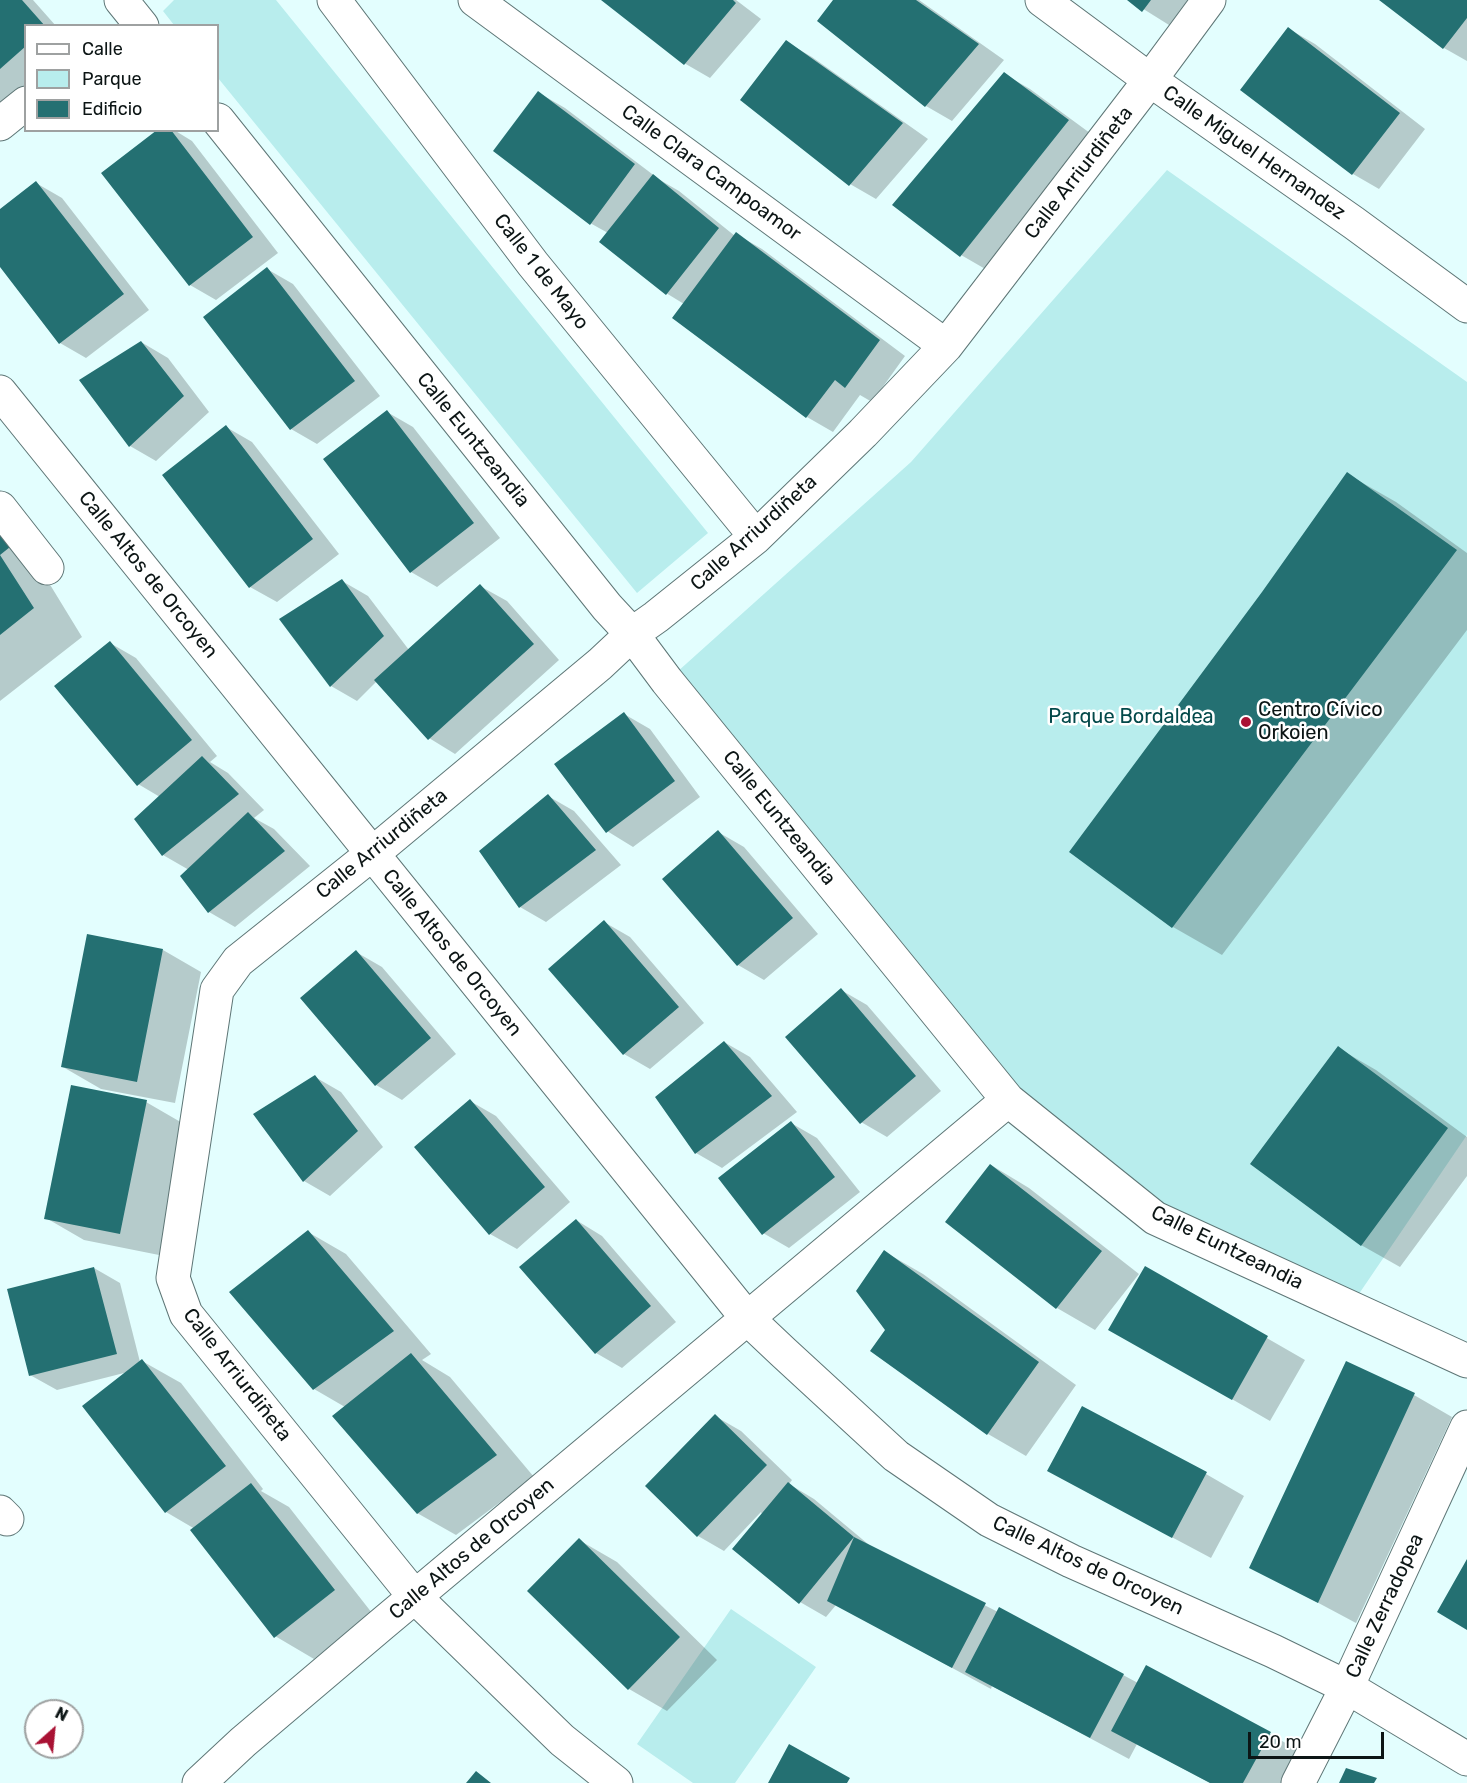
<!DOCTYPE html>
<meta charset="utf-8">
<style>
body{margin:0}
#map{position:relative;width:1467px;height:1783px;overflow:hidden;background:#e3fefe;font-family:Rubik,sans-serif}
canvas{display:block}
.legend{position:absolute;left:24px;top:24px;width:195px;height:108px;box-sizing:border-box;background:#fff;border:2px solid #9ea1a1;margin:0;padding:8px 10px;list-style:none;font-size:18px;color:#0c1515}
.legend li{display:flex;align-items:center;gap:12px;height:30px}
.legend b{width:30px;border:2px solid #9ea1a1}
.north{position:absolute;left:24px;top:1699px;width:60px;height:60px;box-sizing:border-box;background:#fff;border:2px solid #9ea1a1;border-radius:50%;rotate:27deg;font-size:16px;font-weight:700;line-height:24px;text-align:center;color:#0c1515}
.north::after{content:'';display:block;margin:auto;width:21px;height:27px;background:#a91234;clip-path:polygon(50% 0,100% 100%,50% 72%,0 100%)}
.scale{position:absolute;left:1248px;top:1732px;width:136px;height:27px;box-sizing:border-box;border:3px solid #0c1515;border-top:0;padding-left:8px;font-size:18px;line-height:21px;white-space:nowrap;color:#0c1515;-webkit-text-stroke:4px #fff;paint-order:stroke}
</style>
<div id="map">
<canvas width="1467" height="1783"></canvas>
<ul class="legend">
<li><b style="height:8px;background:#fff"></b>Calle</li>
<li><b style="height:16px;background:#b8eded"></b>Parque</li>
<li><b style="height:16px;background:#247072"></b>Edificio</li>
</ul>
<div class="north">N</div>
<div class="scale">20 m</div>
</div>
<script>
const c = document.querySelector('canvas').getContext('2d');
c.lineJoin = 'round';
function fill(path, color) { c.fillStyle = color; c.fill(path, 'evenodd'); }
const shape = rows => new Path2D(rows.map(r => 'M' + r).join(''));
function stroke(path, color, width, dash) { c.strokeStyle = color; c.lineWidth = width; c.lineCap = dash ? 'butt' : 'round'; c.setLineDash(dash || []); c.stroke(path); }
function drawText(font, color, halo, rows, align = 'center') {
  c.font = font + ' Rubik,sans-serif'; c.lineWidth = 5; c.setLineDash([]); c.textBaseline = 'middle'; c.strokeStyle = halo; c.fillStyle = color; for (const [text, x, y, turn = 0] of rows) {
    c.save(); c.translate(x, y); c.rotate((+turn || 0) * Math.PI / 180); c.textAlign = isNaN(turn) ? turn : align; if (halo) c.strokeText(text, 0, 0); c.fillText(text, 0, 0); c.restore();
  }
}
fill(shape([
 [174,0,276,0,708,533,637,593,218,78,218,26,174,25,163,11],
 [1167,170,1467,382,1467,1135,1350,1307,1155,1218,1008,1100,667,681,911,462],
 [731,1609,816,1667,735,1783,693,1783,637,1744]
]), '#b8eded');
fill(shape([
 [0,0,33,0,56,26,26,26,26,84,0,107],
 [603,0,736,0,761,19,710,78,684,63],
 [835,0,919,0,1004,60,952,121,926,106,819,21],
 [1129,0,1188,0,1169,25],
 [1382,0,1467,0,1467,61,1444,48],
 [1289,29,1315,44,1425,129,1379,189,1353,174],
 [786,42,812,57,928,139,876,199,850,184],
 [1004,74,1030,89,1094,136,987,270,961,255],
 [539,93,565,108,660,180,679,191,735,236,736,234,762,249,905,356,872,402,860,395,833,432,807,417,684,304,666,293,608,233,590,223],
 [160,130,174,130,192,141,278,253,216,300,190,285],
 [36,183,62,198,149,310,86,358,60,343,0,264,0,211],
 [267,269,293,284,380,396,317,444,291,429],
 [141,342,168,358,209,412,156,461,130,446],
 [387,412,413,427,500,538,437,587,411,572],
 [226,427,252,442,339,554,277,602,250,587,164,475],
 [1347,474,1396,502,1467,553,1467,630,1222,955,1173,927,1072,851,1264,593],
 [0,494,63,572,49,583,82,637,0,701],
 [342,581,368,596,409,650,480,586,507,601,559,660,455,754,429,738,377,681,357,701,331,686],
 [110,643,136,658,217,756,210,762,228,773,264,810,254,818,274,829,310,866,235,927,209,912,182,876,189,870,163,855,136,819,160,797,138,784],
 [624,714,650,729,700,797,633,847,607,831],
 [548,796,574,811,621,865,546,922,520,907],
 [718,832,744,847,818,934,764,980,738,965],
 [604,922,630,937,704,1023,650,1069,624,1054],
 [163,950,201,972,175,1103,101,1089,63,1067],
 [356,952,382,967,456,1054,402,1100,376,1085],
 [841,990,867,1005,941,1091,887,1137,861,1122],
 [724,1042,750,1057,797,1112,722,1168,696,1153],
 [1338,1048,1376,1070,1467,1137,1467,1176,1400,1267,1361,1245],
 [315,1077,341,1092,383,1147,330,1196,304,1181],
 [470,1101,496,1116,570,1202,517,1249,490,1234],
 [146,1102,184,1124,159,1255,84,1240,46,1218],
 [791,1123,817,1138,860,1192,789,1248,763,1233],
 [991,1165,1029,1188,1139,1274,1095,1330,1057,1308,947,1221],
 [576,1220,602,1236,676,1322,622,1368,596,1353],
 [308,1232,346,1254,431,1354,422,1360,450,1377,534,1477,456,1535,417,1513,345,1407,314,1389],
 [885,1252,923,1274,1076,1385,1026,1456,988,1434],
 [94,1268,120,1283,140,1362,142,1361,181,1383,263,1489,261,1491,289,1507,372,1613,314,1659,275,1636,195,1529,166,1512,84,1407,128,1372,57,1390,30,1375],
 [1145,1268,1305,1360,1270,1421,1110,1329],
 [1414,1395,1452,1417,1356,1623,1251,1567],
 [715,1416,741,1431,792,1480,789,1484,814,1499,874,1549,998,1612,1000,1609,1138,1683,1270,1734,1308,1756,1293,1783,1210,1783,1137,1744,1129,1759,992,1686,991,1689,836,1605,826,1617,800,1602,761,1512,724,1551,698,1536],
 [1206,1474,1244,1496,1211,1558,1087,1492],
 [579,1540,617,1562,717,1660,667,1711,629,1689]
]), '#0003');
fill(shape([
 [0,0,22,0,45,26,26,26,26,46,0,69],
 [601,0,733,0,736,3,684,65],
 [833,0,916,0,979,44,925,107,817,21],
 [1127,0,1151,0,1142,12],
 [1379,0,1467,0,1467,18,1443,49],
 [1288,27,1400,113,1352,175,1240,90],
 [786,40,903,123,849,186,740,100],
 [1004,72,1069,120,960,257,892,205],
 [538,91,635,164,590,225,493,151],
 [157,130,171,130,253,237,189,286,101,173],
 [653,174,719,228,666,295,599,242],
 [36,181,124,294,59,344,0,267,0,209],
 [736,232,880,340,845,388,835,380,806,418,672,318],
 [267,267,355,381,290,430,203,317],
 [141,341,184,396,129,447,79,380],
 [387,410,474,523,410,573,323,459],
 [226,425,313,539,249,588,162,475],
 [1347,472,1457,550,1172,928,1069,852,1262,592],
 [0,525,15,543,0,555,34,608,0,635],
 [342,579,384,636,330,687,279,619],
 [480,584,534,644,428,740,374,680],
 [110,641,192,740,137,786,54,686],
 [624,712,675,781,606,833,554,764],
 [202,756,239,794,162,856,134,819],
 [548,794,596,850,519,908,479,851],
 [248,812,285,851,208,913,180,876],
 [718,830,793,918,737,966,662,879],
 [604,920,679,1007,623,1055,548,969],
 [87,934,163,949,137,1082,61,1067],
 [356,950,431,1038,375,1086,300,998],
 [841,988,916,1076,860,1124,785,1037],
 [724,1041,772,1096,695,1154,655,1097],
 [1338,1046,1448,1128,1361,1246,1250,1164],
 [315,1075,358,1131,303,1182,253,1114],
 [71,1085,147,1100,120,1234,44,1219],
 [470,1099,545,1187,489,1235,414,1147],
 [791,1121,835,1177,762,1235,718,1178],
 [990,1164,1102,1251,1056,1309,945,1222],
 [576,1219,651,1306,595,1354,519,1267],
 [308,1230,394,1331,313,1390,229,1292],
 [884,1250,1039,1362,987,1435,870,1351,885,1330,856,1291],
 [1145,1266,1268,1336,1232,1400,1108,1330],
 [94,1267,117,1354,29,1376,7,1289],
 [411,1353,497,1455,417,1514,332,1416],
 [142,1359,226,1466,165,1513,82,1406],
 [1346,1361,1415,1393,1318,1603,1249,1568],
 [1082,1406,1207,1472,1172,1538,1047,1471],
 [715,1414,767,1465,697,1537,645,1486],
 [788,1482,854,1537,986,1603,952,1668,827,1601,854,1537,799,1604,732,1549],
 [251,1483,335,1590,274,1638,190,1530],
 [579,1538,680,1637,628,1690,527,1591],
 [1467,1559,1467,1630,1437,1612],
 [999,1607,1124,1674,1090,1738,965,1672],
 [1146,1665,1271,1732,1243,1783,1210,1783,1111,1731],
 [789,1744,850,1778,847,1783,768,1783],
 [1346,1768,1377,1778,1374,1783,1339,1783],
 [476,1771,491,1783,466,1783]
]), '#247072');
const minor = shape([
 [121,0,142,26],
 [334,0,533,264,756,537],
 [475,0,946,346],
 [1042,0,1150,80,1354,223,1467,306],
 [218,120,607,607,632,634,667,681,1008,1100,1155,1218,1467,1361],
 [0,124,26,103],
 [0,392,747,1318,783,1352,896,1456,989,1520,1071,1561,1273,1651,1347,1687,1467,1759],
 [0,508,47,568],
 [0,1512,7,1519],
 [199,1783,243,1742,381,1625,1008,1100],
 [616,1783,562,1740,415,1597,186,1314,173,1278,217,990,238,961,372,854,600,664,632,634,656,617,756,537,863,433,946,346,1150,80,1209,0],
 [1298,1783,1347,1687,1467,1427]
]);
stroke(minor, '#5e7676', 35);
stroke(minor, '#fff', 33);
for (const [x, y, r, color] of [
 [1246,722,6,"#a91234"]
]) { const dot = new Path2D(); dot.arc(x, y, r, 0, 2 * Math.PI); c.fillStyle = color; c.fill(dot); stroke(dot, '#fff', 2); }
drawText('20px', '#0c1515', '#fff', [
 ["Calle Miguel Hernandez",1254,153,35],
 ["Calle Clara Campoamor",711,173,36],
 ["Calle Arriurdiñeta",1079,173,-52],
 ["Calle 1 de Mayo",541,272,52],
 ["Calle Euntzeandia",473,440,51],
 ["Calle Arriurdiñeta",754,533,-42],
 ["Calle Altos de Orcoyen",148,575,51],
 ["Calle Euntzeandia",779,818,51],
 ["Calle Arriurdiñeta",382,844,-39],
 ["Calle Altos de Orcoyen",452,953,51],
 ["Calle Euntzeandia",1227,1248,26],
 ["Calle Arriurdiñeta",237,1375,52],
 ["Calle Altos de Orcoyen",472,1549,-40],
 ["Calle Altos de Orcoyen",1088,1566,25],
 ["Calle Zerradopea",1385,1606,-65]
]);
drawText('20px', '#0c1515', '#fff', [
 ["Centro Cívico",1258,710],
 ["Orkoien",1258,733]
], 'left');
drawText('20px', '#03494a', '#fff', [
 ["Parque Bordaldea",1131,717]
]);
</script>
